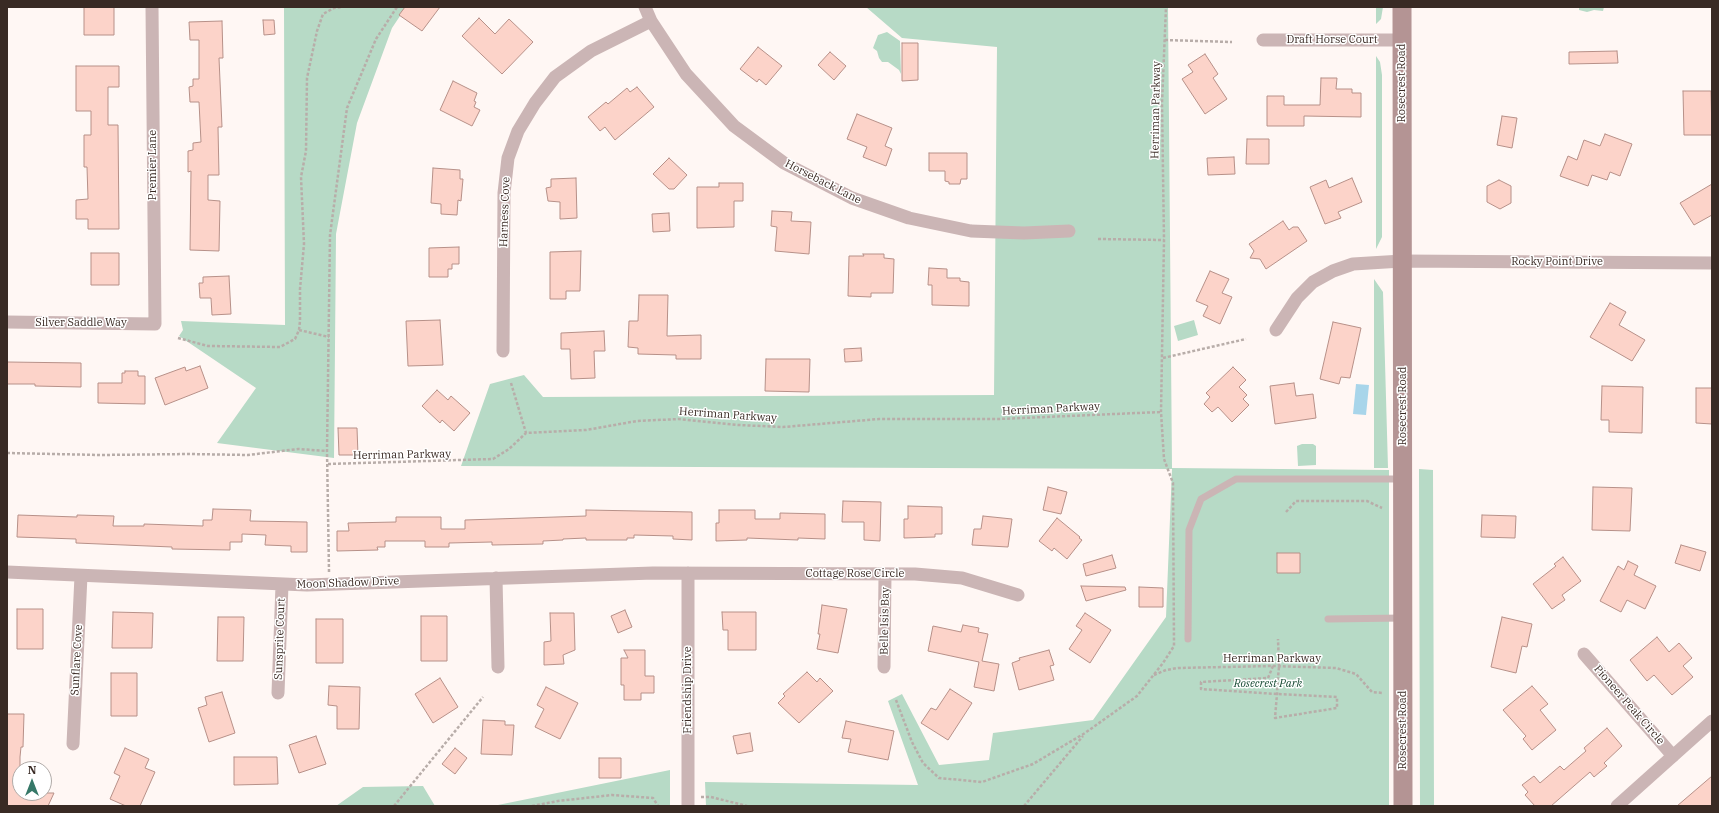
<!DOCTYPE html>
<style>
body{margin:0}
#map{position:relative;width:1719px;height:813px;overflow:hidden;background:#fff7f4;font-family:"IBM Plex Serif",serif}
canvas{display:block}
.frame{position:absolute;inset:0;border:8px solid #392a24;pointer-events:none}
.north{position:absolute;left:12px;top:761px;width:40px;height:40px;box-sizing:border-box;background:#fff;border:1px solid #b0aaa7;border-radius:50%;rotate:0deg;font-size:11px;font-weight:700;line-height:16px;text-align:center;color:#392a24}
.north::after{content:'';display:block;margin:auto;width:14px;height:18px;background:#367868;clip-path:polygon(50% 0,100% 100%,50% 72%,0 100%)}
</style>
<div id="map">
<canvas width="1719" height="813"></canvas>
<div class="frame"></div>
<div class="north">N</div>
</div>
<script>
const c = document.querySelector('canvas').getContext('2d');
c.lineJoin = 'round';
function fill(path, color) { c.fillStyle = color; c.fill(path, 'evenodd'); }
const shape = rows => new Path2D(rows.map(r => 'M' + r).join(''));
function stroke(path, color, width, dash) { c.strokeStyle = color; c.lineWidth = width; c.lineCap = dash ? 'butt' : 'round'; c.setLineDash(dash || []); c.stroke(path); }
function drawText(font, color, halo, rows, align = 'center') {
  c.font = font + ' "IBM Plex Serif",serif'; c.lineWidth = 3; c.setLineDash([]); c.textBaseline = 'middle'; c.strokeStyle = halo; c.fillStyle = color; for (const [text, x, y, turn = 0] of rows) {
    c.save(); c.translate(x, y); c.rotate((+turn || 0) * Math.PI / 180); c.textAlign = isNaN(turn) ? turn : align; if (halo) c.strokeText(text, 0, 0); c.fillText(text, 0, 0); c.restore();
  }
}
fill(shape([
 [284,7,406,7,392,28,357,123,336,234,334,458,217,443,256,388,179,336,183,330,181,321,285,325],
 [866,7,1168,7,1172,468,1389,470,1389,806,706,806,705,782,918,785,888,701,902,694,939,765,989,760,993,733,1093,720,1166,617,1172,469,461,466,490,384,524,375,543,397,994,395,997,47,902,38],
 [1376,7,1383,7,1381,19,1376,24],
 [1579,7,1604,7,1603,11,1594,10,1587,12,1579,10],
 [887,32,900,41,901,74,899,70,888,62,882,62,879,58,877,51,873,48,878,35],
 [1376,56,1380,62,1382,75,1382,237,1376,249],
 [1374,279,1383,292,1388,468,1374,468],
 [1194,320,1198,335,1178,341,1174,326],
 [1302,444,1313,444,1316,446,1316,465,1298,466,1297,446],
 [1419,469,1433,470,1434,806,1420,806],
 [670,770,670,806,493,806],
 [423,786,435,806,336,806,363,787]
]), '#b7dac6');
fill(shape([
 [1356,384,1369,385,1366,415,1353,414]
]), '#a8d5ea');
const building = shape([
 [84,7,114,7,114,35,84,35,84,7],
 [405,7,440,7,422,31,399,15,405,7],
 [479,18,495,34,509,19,533,42,502,74,462,36,479,18],
 [263,20,274,20,275,34,264,35,263,20],
 [222,21,223,58,219,58,222,127,218,127,219,175,208,175,208,200,220,201,219,251,190,250,191,171,188,172,188,151,193,150,193,143,201,142,199,102,190,102,189,87,193,86,193,79,199,79,199,40,190,40,189,22,222,21],
 [902,43,918,43,918,80,902,81,902,43],
 [758,47,782,66,766,85,759,79,757,82,740,69,758,47],
 [1617,51,1618,63,1569,64,1569,52,1617,51],
 [830,52,846,66,834,80,818,65,830,52],
 [1205,54,1218,74,1213,78,1227,99,1205,114,1182,79,1193,72,1188,65,1205,54],
 [76,66,119,66,119,87,108,87,108,125,118,125,119,229,88,229,88,219,76,219,76,200,88,199,87,167,84,167,84,135,91,135,91,111,76,111,76,66],
 [1321,78,1337,78,1336,89,1352,89,1352,93,1361,93,1361,117,1304,116,1304,126,1267,126,1267,96,1284,96,1284,105,1320,105,1321,78],
 [453,81,477,93,474,101,476,102,474,107,480,110,472,126,440,110,453,81],
 [637,87,654,107,615,140,605,127,600,131,588,117,606,102,608,104,627,88,630,92,637,87],
 [1683,91,1711,91,1712,135,1684,135,1683,91],
 [857,114,892,128,885,146,892,149,886,166,863,157,867,147,847,139,857,114],
 [1502,116,1517,118,1512,148,1497,145,1502,116],
 [1605,134,1632,144,1620,176,1610,172,1607,180,1592,175,1588,186,1560,176,1568,156,1577,160,1584,140,1600,146,1605,134],
 [1247,139,1269,139,1269,164,1246,164,1247,139],
 [929,153,967,153,967,179,961,179,960,184,949,184,949,182,945,181,945,171,929,171,929,153],
 [1234,157,1235,174,1208,175,1207,158,1234,157],
 [669,158,687,175,674,189,669,189,653,174,669,158],
 [433,168,460,170,460,179,463,179,461,201,458,200,457,215,441,214,441,204,431,203,433,168],
 [576,178,577,218,560,219,560,202,548,201,546,188,551,187,551,179,576,178],
 [1352,178,1362,202,1338,212,1341,218,1325,224,1310,187,1326,180,1329,188,1352,178],
 [1499,180,1511,186,1511,203,1500,209,1487,202,1487,186,1499,180],
 [719,183,743,183,743,201,734,201,734,227,697,228,697,187,719,187,719,183],
 [1712,184,1712,215,1694,225,1680,203,1712,184],
 [772,211,792,212,791,221,811,222,809,254,775,251,777,227,771,226,772,211],
 [669,213,670,231,653,232,652,214,669,213],
 [1283,221,1289,230,1293,227,1298,227,1307,241,1266,269,1260,259,1250,258,1254,251,1249,244,1283,221],
 [459,247,459,264,452,264,452,269,448,269,448,277,429,277,429,248,459,247],
 [581,251,580,291,566,291,566,299,550,299,550,252,581,251],
 [91,253,119,253,119,285,91,285,91,253],
 [863,254,884,254,884,258,894,259,893,293,871,293,871,297,848,296,849,256,864,256,863,254],
 [929,268,947,269,947,278,960,278,960,281,969,282,969,306,932,305,932,285,928,285,929,268],
 [1210,271,1229,279,1222,293,1232,297,1220,324,1203,316,1208,306,1196,301,1210,271],
 [229,276,231,314,212,315,211,298,200,298,199,283,203,283,203,277,229,276],
 [639,295,668,295,667,336,701,335,701,359,676,359,676,355,638,354,638,348,628,347,629,321,638,321,639,295],
 [1610,303,1626,312,1619,325,1645,340,1632,361,1590,337,1610,303],
 [440,320,443,365,408,366,406,321,440,320],
 [1333,322,1361,328,1350,378,1341,377,1339,384,1320,379,1333,322],
 [604,331,605,351,594,351,595,378,571,379,570,349,561,349,561,333,604,331],
 [861,348,862,361,845,362,844,349,861,348],
 [766,359,810,359,809,392,765,391,766,359],
 [7,362,81,363,81,387,35,386,35,384,7,384,7,362],
 [200,366,208,388,165,405,155,378,185,367,186,371,200,366],
 [1233,367,1246,380,1239,387,1247,395,1243,399,1249,405,1232,422,1218,407,1212,412,1204,404,1210,397,1206,393,1233,367],
 [125,371,138,371,138,376,145,376,145,404,98,403,98,383,122,383,122,373,125,373,125,371],
 [1294,383,1296,396,1313,394,1316,418,1275,424,1270,386,1294,383],
 [1602,386,1643,387,1642,433,1609,432,1609,420,1601,420,1602,386],
 [1696,388,1712,388,1712,424,1696,423,1696,388],
 [437,390,448,400,451,396,470,413,454,431,442,420,440,423,422,406,437,390],
 [338,428,357,428,358,455,339,455,338,428],
 [1048,487,1067,492,1061,514,1043,510,1048,487],
 [1593,487,1632,488,1630,531,1592,530,1593,487],
 [843,501,881,502,880,541,864,540,864,522,842,522,843,501],
 [908,506,942,507,942,534,935,534,935,537,904,538,904,519,908,519,908,506],
 [213,509,251,510,250,521,307,522,307,552,291,552,291,546,265,545,266,535,242,534,242,542,230,542,230,550,172,549,172,547,76,543,76,539,17,537,18,515,77,517,77,515,114,516,113,526,144,526,144,524,203,526,203,520,212,520,213,509],
 [586,510,692,512,692,540,673,539,673,536,634,535,634,538,627,538,627,540,586,540,586,538,563,539,563,540,543,541,543,544,492,545,492,542,449,543,449,547,425,547,425,541,385,541,385,547,377,547,378,550,337,551,337,531,349,531,348,523,396,522,396,517,441,517,441,529,465,529,465,520,586,516,586,510],
 [719,510,755,510,755,519,780,519,780,513,825,514,825,539,798,538,798,540,747,538,747,540,716,541,716,523,719,523,719,510],
 [1482,515,1516,516,1515,538,1481,537,1482,515],
 [983,516,1012,519,1008,547,972,545,974,529,981,529,983,516],
 [1057,518,1080,537,1079,538,1082,540,1067,559,1054,548,1052,551,1039,541,1057,518],
 [1681,545,1706,552,1700,571,1675,563,1681,545],
 [1277,553,1300,553,1300,573,1277,573,1277,553],
 [1112,555,1116,568,1086,576,1083,564,1112,555],
 [1563,557,1581,581,1562,595,1565,600,1552,609,1533,584,1556,566,1554,564,1563,557],
 [1628,561,1638,566,1634,575,1656,586,1645,609,1627,600,1621,612,1600,601,1618,566,1624,570,1628,561],
 [1081,586,1125,587,1126,590,1086,601,1081,586],
 [1139,587,1163,588,1163,607,1139,607,1139,587],
 [822,605,847,609,838,653,817,649,820,634,818,634,822,605],
 [17,609,43,609,43,649,17,649,17,609],
 [625,610,632,627,618,633,611,616,625,610],
 [113,612,153,613,152,648,112,648,113,612],
 [722,612,756,612,756,650,728,650,728,630,723,630,722,612],
 [550,613,574,613,575,650,563,655,564,664,544,665,544,642,551,641,550,613],
 [1085,613,1111,630,1090,663,1069,649,1082,630,1076,626,1085,613],
 [421,616,447,616,447,661,421,661,421,616],
 [218,617,244,617,243,661,217,661,218,617],
 [1502,617,1532,624,1527,647,1522,646,1516,673,1491,667,1502,617],
 [316,619,343,619,343,663,316,663,316,619],
 [963,625,979,628,978,632,988,634,982,661,999,664,994,691,974,687,979,662,928,651,933,626,961,632,963,625],
 [1657,637,1669,652,1679,643,1692,658,1683,666,1693,677,1672,695,1654,675,1647,681,1630,660,1657,637],
 [624,650,645,650,645,676,654,676,654,693,641,693,641,700,624,700,624,685,621,685,621,658,628,658,624,650],
 [1049,650,1054,665,1050,666,1054,680,1019,690,1012,663,1020,660,1019,658,1049,650],
 [807,672,817,682,820,678,833,691,799,723,778,703,785,696,783,694,807,672],
 [111,673,137,673,137,716,111,716,111,673],
 [440,678,458,707,433,723,415,694,440,678],
 [329,686,360,687,359,729,337,729,337,706,328,705,329,686],
 [1532,686,1548,704,1540,710,1556,730,1532,750,1523,739,1526,736,1503,710,1532,686],
 [546,687,578,703,560,739,535,727,544,709,537,705,546,687],
 [950,689,972,703,948,740,921,723,931,708,936,710,950,689],
 [222,692,235,733,209,742,198,708,207,705,205,697,222,692],
 [7,714,24,714,23,747,21,747,20,757,20,793,54,793,48,806,7,806,7,714],
 [483,720,505,721,505,725,514,725,512,755,481,754,483,720],
 [846,721,894,731,888,760,848,752,851,739,842,738,846,721],
 [1607,728,1622,746,1604,763,1607,766,1594,777,1590,772,1551,806,1535,806,1525,795,1528,792,1522,785,1534,776,1540,783,1560,766,1564,770,1586,751,1584,748,1607,728],
 [750,733,753,751,737,754,733,736,750,733],
 [316,736,326,764,299,773,289,745,316,736],
 [125,748,149,759,145,768,155,772,140,806,126,806,110,799,120,776,114,773,125,748],
 [455,748,467,758,455,774,442,764,455,748],
 [234,757,277,757,278,784,234,785,234,757],
 [599,758,621,758,621,778,599,778,599,758],
 [1712,776,1712,806,1677,806,1712,776]
]);
fill(building, '#fcd3c9');
stroke(building, '#b79088', 1);
stroke(shape([
 [1165,40,1232,42],
 [1098,239,1164,240],
 [299,330,329,337],
 [178,338,208,346,280,347,295,339,299,330,300,321,300,289,304,244,301,177,306,151,307,78,317,31,323,14,334,8,342,7],
 [1163,358,1246,339],
 [511,383,526,433],
 [7,453,100,455,188,454,248,455,298,449,327,451],
 [328,464,493,459,509,449,526,433,586,430,637,421,679,419,738,425,783,427,879,419,999,419,1161,412],
 [1286,512,1296,501,1367,501,1382,508],
 [329,572,327,451,330,235,347,108,376,39,397,7],
 [1273,666,1268,678,1201,682,1201,689,1277,694,1337,697,1337,708,1275,718,1277,694,1278,677,1279,667,1278,639],
 [1154,675,1166,670,1178,668,1273,666,1336,668,1356,674,1372,692,1383,693],
 [896,700,912,742,923,763,939,778,982,782,1033,764,1085,733,1137,696,1163,663,1174,646,1173,483,1164,459,1161,412,1164,240,1162,103,1166,7],
 [701,797,711,797,747,806],
 [394,806,483,697],
 [532,806,558,801,612,795,653,798,658,806],
 [1024,806,1083,736]
]), '#b8ada9', 2.5, [3, 2]);
stroke(shape([
 [1328,619,1403,618],
 [1188,639,1189,530,1201,499,1236,479,1401,479]
]), '#cbb5b5', 7);
stroke(shape([
 [645,7,651,21,686,74,734,126,784,163,852,198,909,218,971,231,1024,233,1069,231],
 [1263,40,1402,40],
 [7,322,155,324,152,7],
 [1276,330,1297,298,1313,282,1333,271,1353,264,1402,261,1712,263],
 [503,351,504,193,508,158,518,131,535,103,555,77,591,51,651,21],
 [7,572,307,585,653,573,915,574,962,578,1018,595],
 [496,578,498,667],
 [1584,654,1673,756],
 [884,667,885,574],
 [278,693,282,585],
 [73,744,81,576],
 [688,806,688,573],
 [1617,806,1712,721]
]), '#cbb5b5', 13);
stroke(shape([
 [1402,7,1403,806]
]), '#b49494', 19);
drawText('11px', '#392a24', '#fff', [
 ["Draft Horse Court",1332,40],
 ["Rosecrest Road",1402,83,-90],
 ["Herriman Parkway",1156,110,-89],
 ["Premier Lane",153,165,-90],
 ["Horseback Lane",823,182,27],
 ["Harness Cove",505,212,-88],
 ["Rocky Point Drive",1557,262],
 ["Silver Saddle Way",81,323],
 ["Rosecrest Road",1403,406,-90],
 ["Herriman Parkway",1051,409,-3],
 ["Herriman Parkway",728,415,4],
 ["Herriman Parkway",402,455,-1],
 ["Cottage Rose Circle",855,574],
 ["Moon Shadow Drive",348,583,-2],
 ["Belle Isis Bay",885,621,-89],
 ["Sunsprite Court",280,639,-88],
 ["Herriman Parkway",1272,659],
 ["Sunflare Cove",77,660,-87],
 ["Friendship Drive",688,690,-90],
 ["Pioneer Peak Circle",1629,705,49],
 ["Rosecrest Road",1403,730,-90]
]);
drawText('italic 11px', '#164a33', '#fff', [
 ["Rosecrest Park",1268,684]
]);
</script>
